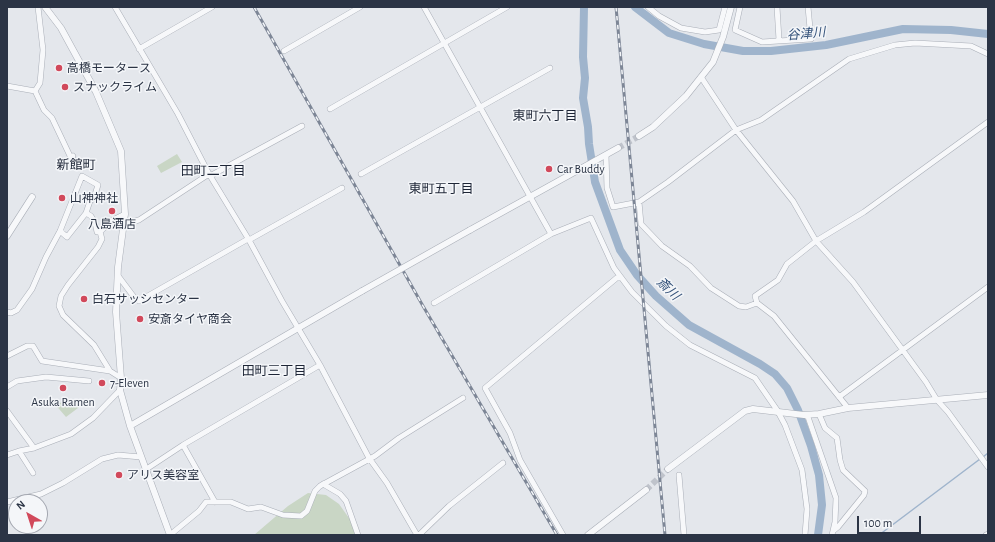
<!DOCTYPE html>
<meta charset="utf-8">
<style>
body{margin:0}
#map{position:relative;width:995px;height:542px;overflow:hidden;background:#e4e7ec;font-family:"Alegreya Sans",sans-serif}
canvas{display:block}
.frame{position:absolute;inset:0;border:8px solid #2b3445;pointer-events:none}
.north{position:absolute;left:8px;top:494px;width:40px;height:40px;box-sizing:border-box;background:#f4f6f9;border:1px solid #a4a8b1;border-radius:50%;rotate:321deg;font-size:11px;font-weight:700;line-height:16px;text-align:center;color:#2b3445}
.north::after{content:'';display:block;margin:auto;width:14px;height:18px;background:#d1495b;clip-path:polygon(50% 0,100% 100%,50% 72%,0 100%)}
.scale{position:absolute;left:857px;top:516px;width:64px;height:18px;box-sizing:border-box;border:2px solid #2b3445;border-top:0;padding-left:5px;font-size:12px;line-height:14px;white-space:nowrap;color:#2b3445;-webkit-text-stroke:3px #f4f6f9;paint-order:stroke}
</style>
<div id="map">
<canvas width="995" height="542"></canvas>
<div class="frame"></div>
<div class="north">N</div>
<div class="scale">100 m</div>
</div>
<script>
const c = document.querySelector('canvas').getContext('2d');
c.lineJoin = 'round';
function fill(path, color) { c.fillStyle = color; c.fill(path, 'evenodd'); }
const shape = rows => new Path2D(rows.map(r => 'M' + r).join(''));
function stroke(path, color, width, dash) { c.strokeStyle = color; c.lineWidth = width; c.lineCap = dash ? 'butt' : 'round'; c.setLineDash(dash || []); c.stroke(path); }
function drawText(font, color, halo, rows, align = 'center') {
  c.font = font + ' "Alegreya Sans","Noto Sans JP",sans-serif'; c.lineWidth = 3; c.setLineDash([]); c.textBaseline = 'middle'; c.strokeStyle = halo; c.fillStyle = color; for (const [text, x, y, turn = 0] of rows) {
    c.save(); c.translate(x, y); c.rotate((+turn || 0) * Math.PI / 180); c.textAlign = isNaN(turn) ? turn : align; if (halo) c.strokeText(text, 0, 0); c.fillText(text, 0, 0); c.restore();
  }
}
fill(shape([
 [177,154,182,162,161,173,157,166],
 [53,402,82,405,66,417],
 [308,493,326,495,339,504,361,535,254,535,288,506]
]), '#c9d6c5');
stroke(shape([
 [983,457,988,453],
 [879,535,980,459]
]), '#9fb4cc', 1.5);
stroke(shape([
 [584,7,583,57,585,78,583,98,588,127,589,144,595,182,620,250,637,275,656,296,689,325,760,364,775,374,787,388,798,410,811,446,819,475,822,505,818,535],
 [635,7,669,33,704,44,743,51,771,51,826,45,903,29,951,30,988,34]
]), '#9fb4cc', 8);
stroke(shape([
 [618,148,639,136],
 [646,490,668,469]
]), '#bfc3cb', 6, [6, 3]);
const minor = shape([
 [115,7,178,114,209,174,249,240,282,301,320,365,369,458,387,483,417,535],
 [424,7,551,234],
 [648,7,659,16,681,28,705,32,719,30,725,7],
 [740,7,735,30,762,42,811,39,808,7],
 [777,7,779,40],
 [139,49,212,7],
 [284,51,360,7],
 [701,77,736,130,793,201,816,241,853,282,926,382,937,400,948,412,988,467],
 [7,86,35,91,44,110,52,118,71,158,73,156],
 [35,91,40,83,43,50,38,7],
 [330,109,507,7],
 [606,155,607,188,613,207,639,202,668,182,736,130,761,120,849,59,895,45,915,43,971,46,988,54],
 [361,174,550,68],
 [210,176,302,126],
 [639,202,641,224,662,246,690,266,711,288,739,306,746,307,757,303],
 [124,224,139,220,209,174],
 [60,231,67,237,86,213,91,216,95,223,97,232,100,232,102,239,98,247,68,285,61,296,59,306,63,315,94,345,110,371],
 [100,232,111,221,125,214],
 [249,240,342,188],
 [119,277,134,297,139,301,248,239],
 [434,303,551,234,591,218,614,268,632,292,666,326,690,345,755,378,777,410,785,425,802,470,807,509,805,535],
 [7,312,11,313,17,310,32,289,46,257,60,231,82,176,98,185,94,198,90,201,86,213],
 [7,356,27,346,33,346,42,361,110,371,121,378],
 [7,387,17,381,46,377,89,381],
 [839,397,988,287],
 [848,408,774,316,757,303,755,296,778,280,787,264,816,241,864,212,988,122],
 [7,411,34,448],
 [819,414,825,428,837,438,840,460,843,470,865,491,864,495,838,527,833,531],
 [804,415,808,417,836,498,835,522,832,535],
 [183,445,215,502],
 [7,455,19,451],
 [145,470,183,445,320,365],
 [33,473,19,451,34,448,71,434,93,418,120,390],
 [679,475,684,535],
 [323,484,340,494,346,501,358,535],
 [7,502,41,494,63,483,102,459,118,455,141,457],
 [170,535,199,511,206,502,231,502,248,509,261,507,283,515,301,516,307,511,315,491,320,486,375,456,399,438,463,398],
 [419,535,449,506,503,463],
 [563,535,520,460,510,433,485,388,619,276],
 [986,535,988,534]
]);
const tertiary = shape([
 [45,7,61,28,96,92,121,151,125,214,118,267,116,312,121,378,120,390,130,426,170,535],
 [639,136,653,127,686,96,713,62,723,37,731,7],
 [470,230,618,148],
 [7,236,32,197],
 [130,426,362,291],
 [668,469,745,411,753,409,804,415,819,414,848,408,988,395],
 [588,535,646,490]
]);
stroke(minor, '#a9aeb7', 6);
stroke(tertiary, '#a9aeb7', 7);
stroke(minor, '#f7f8fa', 5);
stroke(tertiary, '#f7f8fa', 6);
const rail = shape([
 [254,7,423,306,557,535],
 [616,7,665,535]
]);
stroke(rail, '#7d8696', 3);
stroke(rail, '#f4f6f9', 1.5, [4.5]);
const tertiaryBridge = shape([
 [362,291,470,230]
]);
stroke(tertiaryBridge, '#a9aeb7', 7, []);
stroke(tertiaryBridge, '#f7f8fa', 6);
for (const [x, y, r, color] of [
 [59,68,4,"#d1495b"],
 [65,87,4,"#d1495b"],
 [549,169,4,"#d1495b"],
 [62,198,4,"#d1495b"],
 [112,211,4,"#d1495b"],
 [84,299,4,"#d1495b"],
 [140,319,4,"#d1495b"],
 [102,383,4,"#d1495b"],
 [63,388,4,"#d1495b"],
 [119,475,4,"#d1495b"]
]) { const dot = new Path2D(); dot.arc(x, y, r, 0, 2 * Math.PI); c.fillStyle = color; c.fill(dot); stroke(dot, '#f4f6f9', 1.5); }
drawText('12px', '#2b3445', '#f4f6f9', [
 ["高橋モータース",67,68],
 ["スナックライム",73,87],
 ["Car Buddy",557,169],
 ["山神神社",70,198],
 ["八島酒店",112,224,"center"],
 ["白石サッシセンター",92,299],
 ["安斎タイヤ商会",148,319],
 ["7-Eleven",110,383],
 ["Asuka Ramen",63,402,"center"],
 ["アリス美容室",127,475]
], 'left');
drawText('italic 13px', '#34527a', '#f4f6f9', [
 ["谷津川",806,34,-5],
 ["斎川",668,289,44]
]);
drawText('13px', '#1d2536', '#f4f6f9', [
 ["東町六丁目",545,116],
 ["新館町",76,165],
 ["田町二丁目",213,171],
 ["東町五丁目",441,189],
 ["田町三丁目",274,371]
]);
</script>
